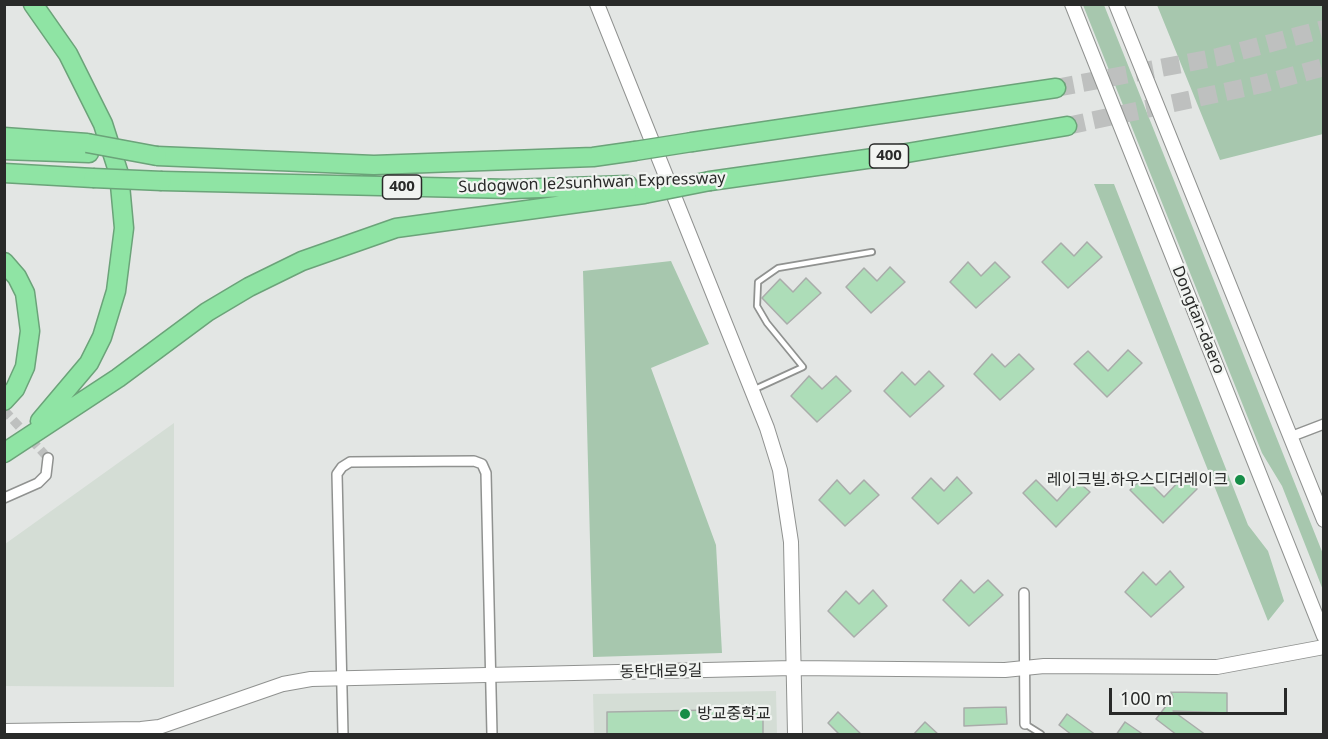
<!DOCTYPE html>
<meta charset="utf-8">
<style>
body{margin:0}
#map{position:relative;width:1328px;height:739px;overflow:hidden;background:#e3e6e4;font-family:"Noto Sans",sans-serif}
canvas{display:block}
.frame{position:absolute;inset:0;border:6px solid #292a29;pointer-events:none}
.scale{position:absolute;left:1109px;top:688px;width:178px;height:27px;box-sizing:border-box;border:3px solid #292a29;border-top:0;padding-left:8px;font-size:18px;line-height:21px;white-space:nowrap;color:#292a29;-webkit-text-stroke:4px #f1f4f1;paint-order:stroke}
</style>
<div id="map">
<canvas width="1328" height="739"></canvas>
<div class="frame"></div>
<div class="scale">100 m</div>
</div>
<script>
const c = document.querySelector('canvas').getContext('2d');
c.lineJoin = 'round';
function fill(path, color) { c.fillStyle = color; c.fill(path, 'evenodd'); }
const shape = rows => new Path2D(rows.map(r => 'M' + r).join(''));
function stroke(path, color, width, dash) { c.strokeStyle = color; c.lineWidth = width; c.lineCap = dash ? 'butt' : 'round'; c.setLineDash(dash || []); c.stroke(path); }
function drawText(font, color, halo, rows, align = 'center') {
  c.font = font + ' "Noto Sans","Noto Sans KR",sans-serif'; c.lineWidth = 4.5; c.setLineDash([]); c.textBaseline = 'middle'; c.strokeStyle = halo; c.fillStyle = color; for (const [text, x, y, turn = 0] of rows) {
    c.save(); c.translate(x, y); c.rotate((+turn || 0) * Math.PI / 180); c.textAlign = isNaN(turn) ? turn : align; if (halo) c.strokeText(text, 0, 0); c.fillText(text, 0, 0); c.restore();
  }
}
fill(shape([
 [174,423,174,687,5,686,5,544],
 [776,691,777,734,594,734,593,694]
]), '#d4ddd5');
fill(shape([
 [1083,5,1104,5,1323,554,1323,590,1282,486,1262,453],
 [1157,5,1323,5,1323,134,1220,160],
 [1094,184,1114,184,1248,525,1268,551,1284,601,1268,621],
 [671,261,709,344,651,368,716,545,722,653,593,657,583,271]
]), '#a7c7ae');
const building = shape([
 [1087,242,1102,257,1068,288,1042,262,1061,243,1074,256,1087,242],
 [968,262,981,276,995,262,1010,277,976,308,950,282,968,262],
 [890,267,905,282,871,313,846,287,864,268,877,281,890,267],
 [806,278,821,293,787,324,762,298,780,279,793,292,806,278],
 [1128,350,1142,363,1107,397,1074,364,1088,351,1108,371,1128,350],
 [992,354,1005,367,1019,354,1034,369,1000,400,974,374,992,354],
 [929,371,944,386,910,417,884,391,902,372,915,385,929,371],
 [809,376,822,389,836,376,851,391,817,422,791,396,809,376],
 [1184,476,1197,489,1163,523,1130,490,1144,477,1164,497,1184,476],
 [957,477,972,493,938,524,912,498,931,478,944,491,957,477],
 [837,480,850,494,864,480,879,495,845,526,819,500,837,480],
 [1036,480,1057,501,1076,480,1090,492,1056,527,1023,493,1036,480],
 [1170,571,1184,587,1151,617,1125,592,1143,572,1156,585,1170,571],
 [961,580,974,593,988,580,1003,595,969,626,943,600,961,580],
 [873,590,887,606,854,637,828,611,846,591,859,604,873,590],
 [1171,692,1227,693,1227,713,1173,711,1206,735,1177,735,1156,719,1173,697,1171,692],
 [1006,707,1007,724,964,726,964,708,1006,707],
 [763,709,763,735,607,735,607,712,763,709],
 [838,712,862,735,840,735,828,723,838,712],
 [1067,714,1096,735,1072,735,1059,725,1067,714],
 [925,722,939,735,913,735,925,722],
 [1125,722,1144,735,1116,735,1125,722]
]);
fill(building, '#adddb8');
stroke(building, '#a9acaa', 1.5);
stroke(shape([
 [4,410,48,458]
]), '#bec0bf', 9, [9, 4.5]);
stroke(shape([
 [1056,88,1218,57,1324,29],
 [1067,126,1262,84,1324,67]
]), '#bec0bf', 18, [18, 9]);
const lane = shape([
 [755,389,803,367,767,323,757,306,758,282,778,268,872,252],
 [1025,724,1041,734]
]);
const street = shape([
 [1290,437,1324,424],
 [4,498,38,483,46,475,48,458],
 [1024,593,1025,724],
 [343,734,337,474,342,467,350,462,474,461,482,464,486,473,492,734]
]);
const secondary = shape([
 [597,4,767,428,780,470,791,542,795,734],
 [1072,4,1324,636],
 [1116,4,1324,520],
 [4,731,141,729,159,727,283,684,311,679,793,668,1005,670,1044,666,1217,667,1324,647]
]);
const highway = shape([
 [33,4,68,54,103,124,119,174,124,228,116,291,102,337,89,363,40,421],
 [4,137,87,143],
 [692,142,1056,88],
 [4,150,89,153],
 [157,156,374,165,593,157,635,151],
 [4,173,93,178],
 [162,181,511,189,628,185],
 [710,181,895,155,1067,126],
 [4,262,17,277,25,293,30,331,25,367,15,389,4,401],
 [4,453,118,378,207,312,249,287,302,261,396,228,644,194]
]);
stroke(lane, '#909290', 8);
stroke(street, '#909290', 12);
stroke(secondary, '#909290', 16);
stroke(highway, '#6ba379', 21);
stroke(lane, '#fff', 4.5);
stroke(street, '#fff', 9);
stroke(secondary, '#fff', 14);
stroke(highway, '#8fe4a4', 18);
const highwayBridge = shape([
 [87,143,157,156],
 [635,151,692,142],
 [93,178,162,181],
 [644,194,710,181]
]);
stroke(highwayBridge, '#6ba379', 21, []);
stroke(highwayBridge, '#8fe4a4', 18);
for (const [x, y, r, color] of [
 [1240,480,6,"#168d47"],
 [685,714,6,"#168d47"]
]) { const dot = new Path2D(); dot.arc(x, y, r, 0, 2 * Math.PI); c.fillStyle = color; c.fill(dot); stroke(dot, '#f1f4f1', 2); }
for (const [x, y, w] of [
 [889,156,39],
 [402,187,39]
]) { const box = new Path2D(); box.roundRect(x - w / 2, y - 12, w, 24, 4.5); c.fillStyle = '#f1f4f1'; c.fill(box); stroke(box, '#292a29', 1.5); }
drawText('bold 15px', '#292a29', null, [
 ["400",889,156],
 ["400",402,187]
]);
drawText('16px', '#292a29', '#f1f4f1', [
 ["Sudogwon Je2sunhwan Expressway",592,183,-2],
 ["Dongtan-daero",1198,320,68],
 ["동탄대로9길",661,672,-1]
]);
drawText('16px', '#292a29', '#f1f4f1', [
 ["레이크빌.하우스디더레이크",1228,480],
 ["방교중학교",697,714,"left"]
], 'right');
</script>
